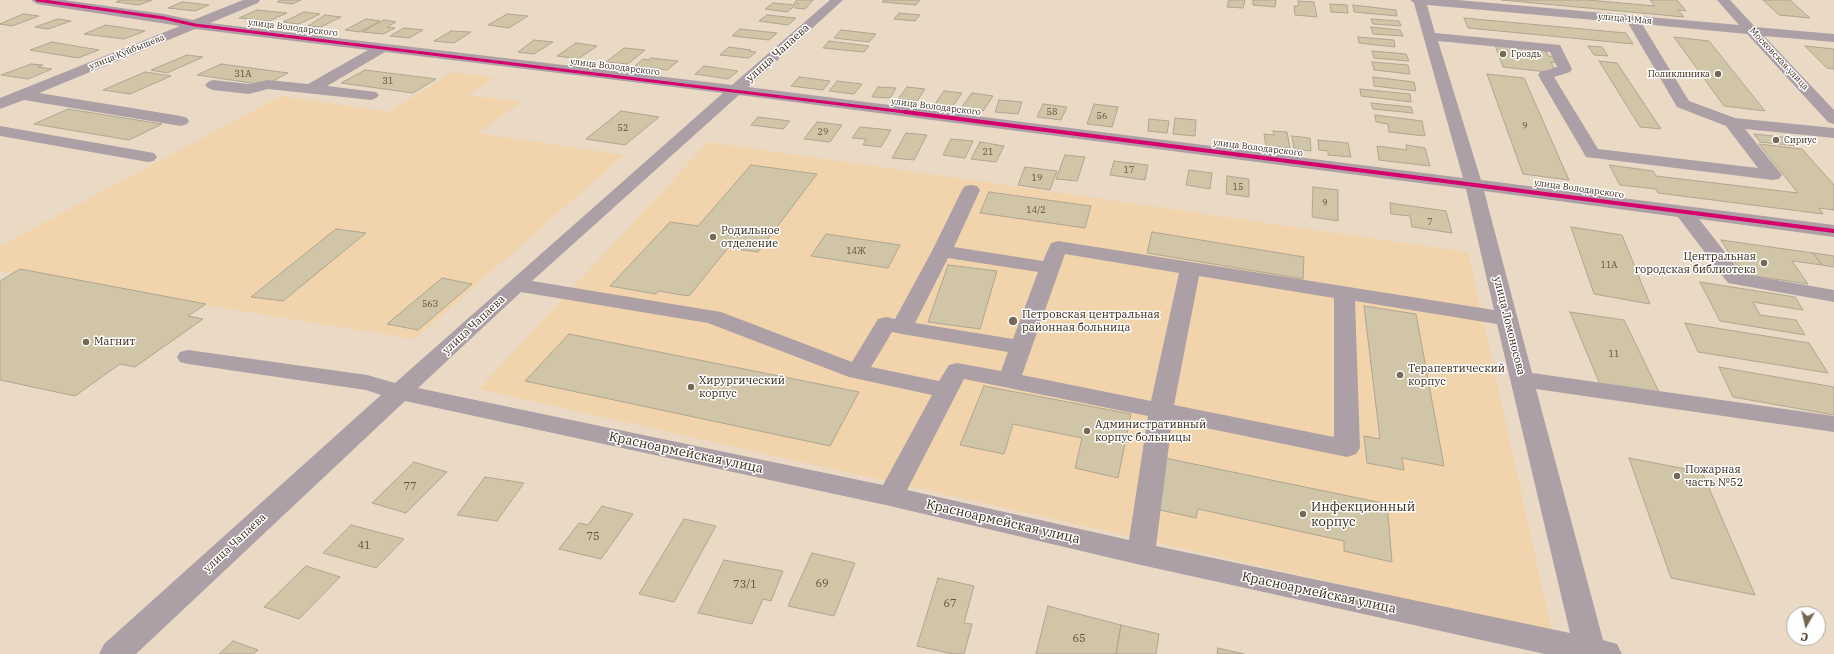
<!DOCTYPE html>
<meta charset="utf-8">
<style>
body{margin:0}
#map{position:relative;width:1834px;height:654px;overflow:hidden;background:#eadac5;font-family:"IBM Plex Serif",serif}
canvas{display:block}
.north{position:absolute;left:1786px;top:606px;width:40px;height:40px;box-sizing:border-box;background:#fff;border:1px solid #afaaa2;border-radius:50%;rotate:188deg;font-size:11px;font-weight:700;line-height:16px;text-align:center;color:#382a17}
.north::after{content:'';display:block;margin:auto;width:14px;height:18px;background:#766854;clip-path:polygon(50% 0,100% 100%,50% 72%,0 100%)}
</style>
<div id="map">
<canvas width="1834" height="654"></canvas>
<div class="north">С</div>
</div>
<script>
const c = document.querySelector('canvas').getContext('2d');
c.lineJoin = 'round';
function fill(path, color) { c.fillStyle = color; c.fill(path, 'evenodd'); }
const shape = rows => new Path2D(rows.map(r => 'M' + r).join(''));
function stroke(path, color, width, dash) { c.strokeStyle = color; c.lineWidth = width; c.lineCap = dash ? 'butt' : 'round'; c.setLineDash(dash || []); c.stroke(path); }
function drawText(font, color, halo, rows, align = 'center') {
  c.font = font + ' "IBM Plex Serif",serif'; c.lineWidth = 3; c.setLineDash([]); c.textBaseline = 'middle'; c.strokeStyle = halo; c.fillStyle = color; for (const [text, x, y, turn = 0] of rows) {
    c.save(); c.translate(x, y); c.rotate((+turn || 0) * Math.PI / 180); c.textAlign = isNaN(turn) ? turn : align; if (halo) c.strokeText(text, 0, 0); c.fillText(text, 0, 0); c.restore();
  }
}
fill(shape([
 [453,72,494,78,468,95,521,102,477,133,624,155,415,339,0,272,0,246,281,96,388,112],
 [708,142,1468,252,1552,632,479,389]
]), '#f1d4ab');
const building = shape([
 [121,0,152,0,139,5,116,2,121,0],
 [281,0,301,0,292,4,277,2,281,0],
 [797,0,813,0,805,9,795,8,799,4,794,3,797,0],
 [884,0,920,0,916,5,882,2,884,0],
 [1229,0,1245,0,1243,8,1227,7,1229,0],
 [1253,0,1276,0,1275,7,1253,5,1253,0],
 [1502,0,1588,0,1655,6,1650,0,1677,0,1686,11,1678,10,1684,17,1502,0],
 [1763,0,1790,0,1810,18,1779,15,1763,0],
 [1298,1,1314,2,1317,17,1295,15,1294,6,1299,6,1298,1],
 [182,2,209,5,195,11,168,8,182,2],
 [773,3,796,5,787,12,765,9,773,3],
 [1330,4,1347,5,1348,13,1331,12,1330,4],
 [1353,5,1396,10,1397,16,1354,12,1353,5],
 [257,10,287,13,269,21,239,18,257,10],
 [304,12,320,14,299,24,283,22,304,12],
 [899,13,920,15,915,21,894,19,899,13],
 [23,14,39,16,12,26,0,24,23,14],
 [507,14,528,16,509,28,488,25,507,14],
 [325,15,341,17,321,27,308,26,325,15],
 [767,15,796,18,788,25,759,21,767,15],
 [1464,18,1626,33,1633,44,1468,28,1464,18],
 [58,19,71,21,48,29,35,27,58,19],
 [366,19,380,21,360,32,345,30,366,19],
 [1371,19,1399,21,1401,26,1373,24,1371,19],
 [384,20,396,22,387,27,395,28,383,34,362,32,384,20],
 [106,25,145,31,124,39,84,34,106,25],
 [1371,27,1400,30,1403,36,1373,34,1371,27],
 [404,28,423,30,409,38,390,36,404,28],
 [740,29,777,33,769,40,732,36,740,29],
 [841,30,876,34,869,42,834,38,841,30],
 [451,31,471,32,454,43,434,41,451,31],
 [1358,37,1394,40,1395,47,1359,43,1358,37],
 [1674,37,1709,41,1765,111,1724,106,1674,37],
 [534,40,553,42,534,54,518,52,534,40],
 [829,41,869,46,864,52,823,48,829,41],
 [52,42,99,50,78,58,30,50,52,42],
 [576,43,597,46,578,59,557,56,576,43],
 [1495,45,1546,51,1548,56,1556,57,1559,63,1551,62,1556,73,1503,67,1495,45],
 [1588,46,1602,47,1608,56,1594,55,1588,46],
 [1805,46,1834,49,1834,69,1827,68,1805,46],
 [729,47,751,50,749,51,756,52,749,58,720,55,729,47],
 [624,48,645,50,628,64,606,62,624,48],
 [1372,51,1406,54,1409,61,1374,58,1372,51],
 [187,55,203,57,167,73,151,70,187,55],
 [651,58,678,61,667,70,635,66,643,59,648,60,651,58],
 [1599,61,1617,63,1661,129,1640,127,1599,61],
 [1372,62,1408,65,1410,74,1374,70,1372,62],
 [31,64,43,65,38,67,52,69,28,79,1,75,31,64],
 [221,64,288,73,265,85,197,75,221,64],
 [704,66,738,71,728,79,695,74,704,66],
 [365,70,436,79,413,93,341,83,365,70],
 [145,72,171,76,130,94,103,90,145,72],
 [1487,74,1524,78,1569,180,1523,174,1487,74],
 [799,77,830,81,823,90,791,86,799,77],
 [1373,77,1414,82,1416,91,1374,86,1373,77],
 [837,81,862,84,854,94,829,91,837,81],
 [878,87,896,88,890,98,872,97,878,87],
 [907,87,925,89,917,101,898,99,907,87],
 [1360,89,1410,94,1411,102,1361,96,1360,89],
 [944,91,962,93,953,106,935,104,944,91],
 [972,93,993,96,983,111,961,108,972,93],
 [999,100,1022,102,1018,114,995,112,999,100],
 [1371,103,1411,107,1413,113,1373,109,1371,103],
 [1043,104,1067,107,1061,120,1037,117,1043,104],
 [1094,104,1118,107,1112,127,1087,124,1094,104],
 [68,109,162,124,129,140,34,124,68,109],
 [621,111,659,117,625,145,586,139,621,111],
 [1375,115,1422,121,1425,136,1389,132,1388,124,1376,122,1375,115],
 [758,117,790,121,783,129,751,125,758,117],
 [1175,118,1196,120,1195,136,1173,134,1175,118],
 [1149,119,1169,121,1167,133,1148,131,1149,119],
 [817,122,842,125,830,142,804,139,817,122],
 [860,127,891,130,881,147,863,145,866,139,852,138,860,127],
 [1273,131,1287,132,1290,148,1266,146,1264,134,1274,135,1273,131],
 [906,133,927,135,914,160,892,158,906,133],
 [1754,134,1791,138,1798,146,1760,142,1754,134],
 [1292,136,1310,138,1311,151,1294,149,1292,136],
 [951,139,973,141,965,158,943,155,951,139],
 [1318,140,1348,143,1351,157,1328,155,1328,151,1319,150,1318,140],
 [980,142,1004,146,996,162,971,159,980,142],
 [1759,144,1802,149,1834,185,1834,210,1819,208,1823,214,1658,193,1656,189,1620,185,1609,165,1653,171,1656,176,1798,193,1759,144],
 [1406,145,1425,148,1430,166,1379,160,1377,146,1407,150,1406,145],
 [1065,155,1085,157,1077,181,1056,179,1065,155],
 [1114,161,1148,165,1145,180,1110,175,1114,161],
 [751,165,817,174,758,252,728,248,689,296,658,291,656,294,610,286,670,222,698,226,751,165],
 [1025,167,1057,171,1050,190,1018,185,1025,167],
 [1189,170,1212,173,1210,189,1186,185,1189,170],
 [1227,176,1249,179,1249,197,1226,194,1227,176],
 [1313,187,1338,190,1338,221,1312,217,1313,187],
 [989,192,1091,206,1085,228,980,213,989,192],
 [1390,203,1446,211,1452,233,1412,227,1410,216,1391,214,1390,203],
 [1571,227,1622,235,1650,304,1594,294,1571,227],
 [336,229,366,233,283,301,251,297,336,229],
 [1152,232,1304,257,1303,279,1147,253,1152,232],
 [826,234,900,245,888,268,811,256,826,234],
 [1721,240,1813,253,1822,265,1792,261,1808,284,1742,274,1721,240],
 [1813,253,1834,256,1834,267,1822,265,1813,253],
 [948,265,997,271,980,329,928,322,948,265],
 [20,269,206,304,188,316,203,319,135,367,120,364,75,396,0,380,0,281,20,269],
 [442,278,472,284,418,330,387,324,442,278],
 [1700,282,1795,297,1803,310,1753,302,1760,315,1796,320,1805,335,1720,321,1700,282],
 [1364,306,1416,314,1444,466,1402,458,1404,470,1367,463,1364,436,1380,439,1364,306],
 [1570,312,1624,320,1661,396,1601,387,1570,312],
 [1685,323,1809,343,1828,373,1698,352,1685,323],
 [569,334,859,392,830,446,525,381,569,334],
 [1719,367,1834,387,1834,415,1733,397,1719,367],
 [984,386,1131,414,1118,478,1075,468,1082,438,1013,424,1004,454,960,445,984,386],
 [1160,457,1387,504,1392,562,1344,551,1344,541,1198,509,1196,518,1151,508,1160,457],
 [1629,458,1702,472,1755,595,1671,578,1629,458],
 [414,462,447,472,406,513,372,503,414,462],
 [485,477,524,483,497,521,457,515,485,477],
 [602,506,633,514,601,559,559,549,579,523,588,525,602,506],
 [684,519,716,526,674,602,639,594,684,519],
 [351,525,404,539,376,568,323,553,351,525],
 [812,553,855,563,834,616,788,606,812,553],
 [724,560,783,571,771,601,763,599,752,624,698,613,724,560],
 [306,566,340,577,299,619,264,607,306,566],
 [938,578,974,586,964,623,972,624,964,654,953,654,917,646,938,578],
 [1048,606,1121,625,1116,654,1036,654,1048,606],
 [1121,625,1159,634,1156,654,1116,654,1121,625],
 [233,641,258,650,253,654,219,654,233,641],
 [1218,648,1244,654,1217,654,1218,648]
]);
fill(building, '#d0c5a7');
stroke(building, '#afa591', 1);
fill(shape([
 [31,0,64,0,164,14,193,20,243,0,260,0,258,3,210,23,732,85,830,0,843,0,748,87,1463,178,1414,3,1410,0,1458,0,1739,25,1717,0,1730,0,1755,27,1834,34,1834,42,1764,36,1834,110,1834,124,1828,122,1747,34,1642,24,1689,101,1735,118,1834,128,1834,138,1745,129,1782,175,1779,179,1773,180,1586,157,1538,75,1540,72,1557,67,1550,52,1438,41,1481,180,1834,225,1834,237,1699,219,1742,274,1834,290,1834,302,1728,283,1678,217,1484,191,1532,373,1834,416,1834,432,1536,389,1603,640,1617,644,1622,654,1545,654,1141,565,890,506,405,401,136,654,99,654,104,644,381,395,366,390,188,364,180,362,177,357,180,352,188,350,367,375,395,383,723,93,385,52,327,86,376,92,379,95,376,98,371,100,268,89,249,94,213,90,208,88,205,85,208,82,213,80,249,84,268,80,308,84,368,50,195,29,39,93,181,116,187,118,189,121,187,124,181,126,24,100,0,109,0,98,180,26,37,4,31,0],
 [1427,5,1628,23,1677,107,1726,126,1758,168,1598,149,1554,77,1570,72,1572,69,1560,45,1435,33,1427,5],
 [739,95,1466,189,1494,310,1058,241,1051,243,1043,261,954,247,980,190,977,186,971,185,965,186,962,190,932,251,895,319,886,317,878,319,852,362,721,312,532,281,739,95],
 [1065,254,1179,273,1151,401,1022,375,1065,254],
 [948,258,1038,272,1013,339,915,323,948,258],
 [1199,276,1334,298,1334,437,1174,405,1199,276],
 [521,292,708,323,849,377,932,395,883,485,418,388,521,292],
 [1355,301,1497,324,1570,633,1156,546,1172,421,1347,457,1356,454,1360,448,1355,301],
 [892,332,902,334,1008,352,1001,371,957,363,949,365,939,381,871,367,892,332],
 [964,379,1148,416,1129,540,907,490,964,379],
 [0,126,148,152,154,153,157,157,154,161,148,162,0,136,0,126]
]), '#ad9fa6');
stroke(shape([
 [37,0,164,18,195,25,913,113]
]), '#d6006c', 3);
stroke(shape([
 [905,112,1834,231]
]), '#d6006c', 4);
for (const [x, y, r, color] of [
 [1503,54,4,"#766854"],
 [1718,74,4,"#766854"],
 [1776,140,4,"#766854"],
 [713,237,4,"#766854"],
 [1764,263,4,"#766854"],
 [1013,321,5,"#766854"],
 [86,342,4,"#766854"],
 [1400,375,4,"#766854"],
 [691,387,4,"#766854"],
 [1087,431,4,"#766854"],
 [1677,476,4,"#766854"],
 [1303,514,4,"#766854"]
]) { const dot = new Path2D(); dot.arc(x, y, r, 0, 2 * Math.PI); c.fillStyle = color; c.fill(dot); stroke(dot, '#fff', 1.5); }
drawText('9px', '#382a17', '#fff', [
 ["улица 1 Мая",1625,19,5],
 ["улица Володарского",293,28,7],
 ["улица Куйбышева",127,52,-22],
 ["Московская улица",1779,59,47],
 ["улица Володарского",615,67,7],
 ["улица Володарского",936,107,7],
 ["улица Володарского",1258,148,7],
 ["улица Володарского",1579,189,8]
]);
drawText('9px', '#382a17', '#fff', [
 ["Гроздь",1511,54],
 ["Поликлиника",1710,74,"right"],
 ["Сириус",1784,140]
], 'left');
drawText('9px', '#5e513b', null, [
 ["31А",243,74],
 ["31",388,81],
 ["58",1052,112],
 ["56",1102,116],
 ["9",1525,126],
 ["52",623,128],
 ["29",823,132],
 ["21",988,152],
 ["17",1129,170],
 ["19",1037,178],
 ["15",1238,187],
 ["9",1325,203],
 ["14/2",1036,210],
 ["7",1430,222],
 ["14Ж",856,251],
 ["11А",1609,265],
 ["56З",430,304],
 ["11",1614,354]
]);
drawText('11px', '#382a17', '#fff', [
 ["улица Чапаева",778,53,-42],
 ["улица Чапаева",474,325,-43],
 ["улица Ломоносова",1509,326,76],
 ["улица Чапаева",235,543,-43]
]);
drawText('11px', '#382a17', '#fff', [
 ["Родильное",721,231],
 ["отделение",721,244],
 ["Центральная",1756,257,"right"],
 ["городская библиотека",1756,270,"right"],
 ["Петровская центральная",1022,315],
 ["районная больница",1022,328],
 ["Магнит",94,342],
 ["Терапевтический",1408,369],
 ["корпус",1408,382],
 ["Хирургический",699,381],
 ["корпус",699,394],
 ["Административный",1095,425],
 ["корпус больницы",1095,438],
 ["Пожарная",1685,470],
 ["часть №52",1685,483]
], 'left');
drawText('11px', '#5e513b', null, [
 ["77",410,487],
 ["75",593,537],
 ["41",364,546],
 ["69",822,584],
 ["73/1",745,585],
 ["67",950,604],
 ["65",1079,639]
]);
drawText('13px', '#382a17', '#fff', [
 ["Красноармейская улица",686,453,12],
 ["Красноармейская улица",1003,522,13],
 ["Красноармейская улица",1319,593,12]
]);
drawText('13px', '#382a17', '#fff', [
 ["Инфекционный",1311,507],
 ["корпус",1311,522]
], 'left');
</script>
